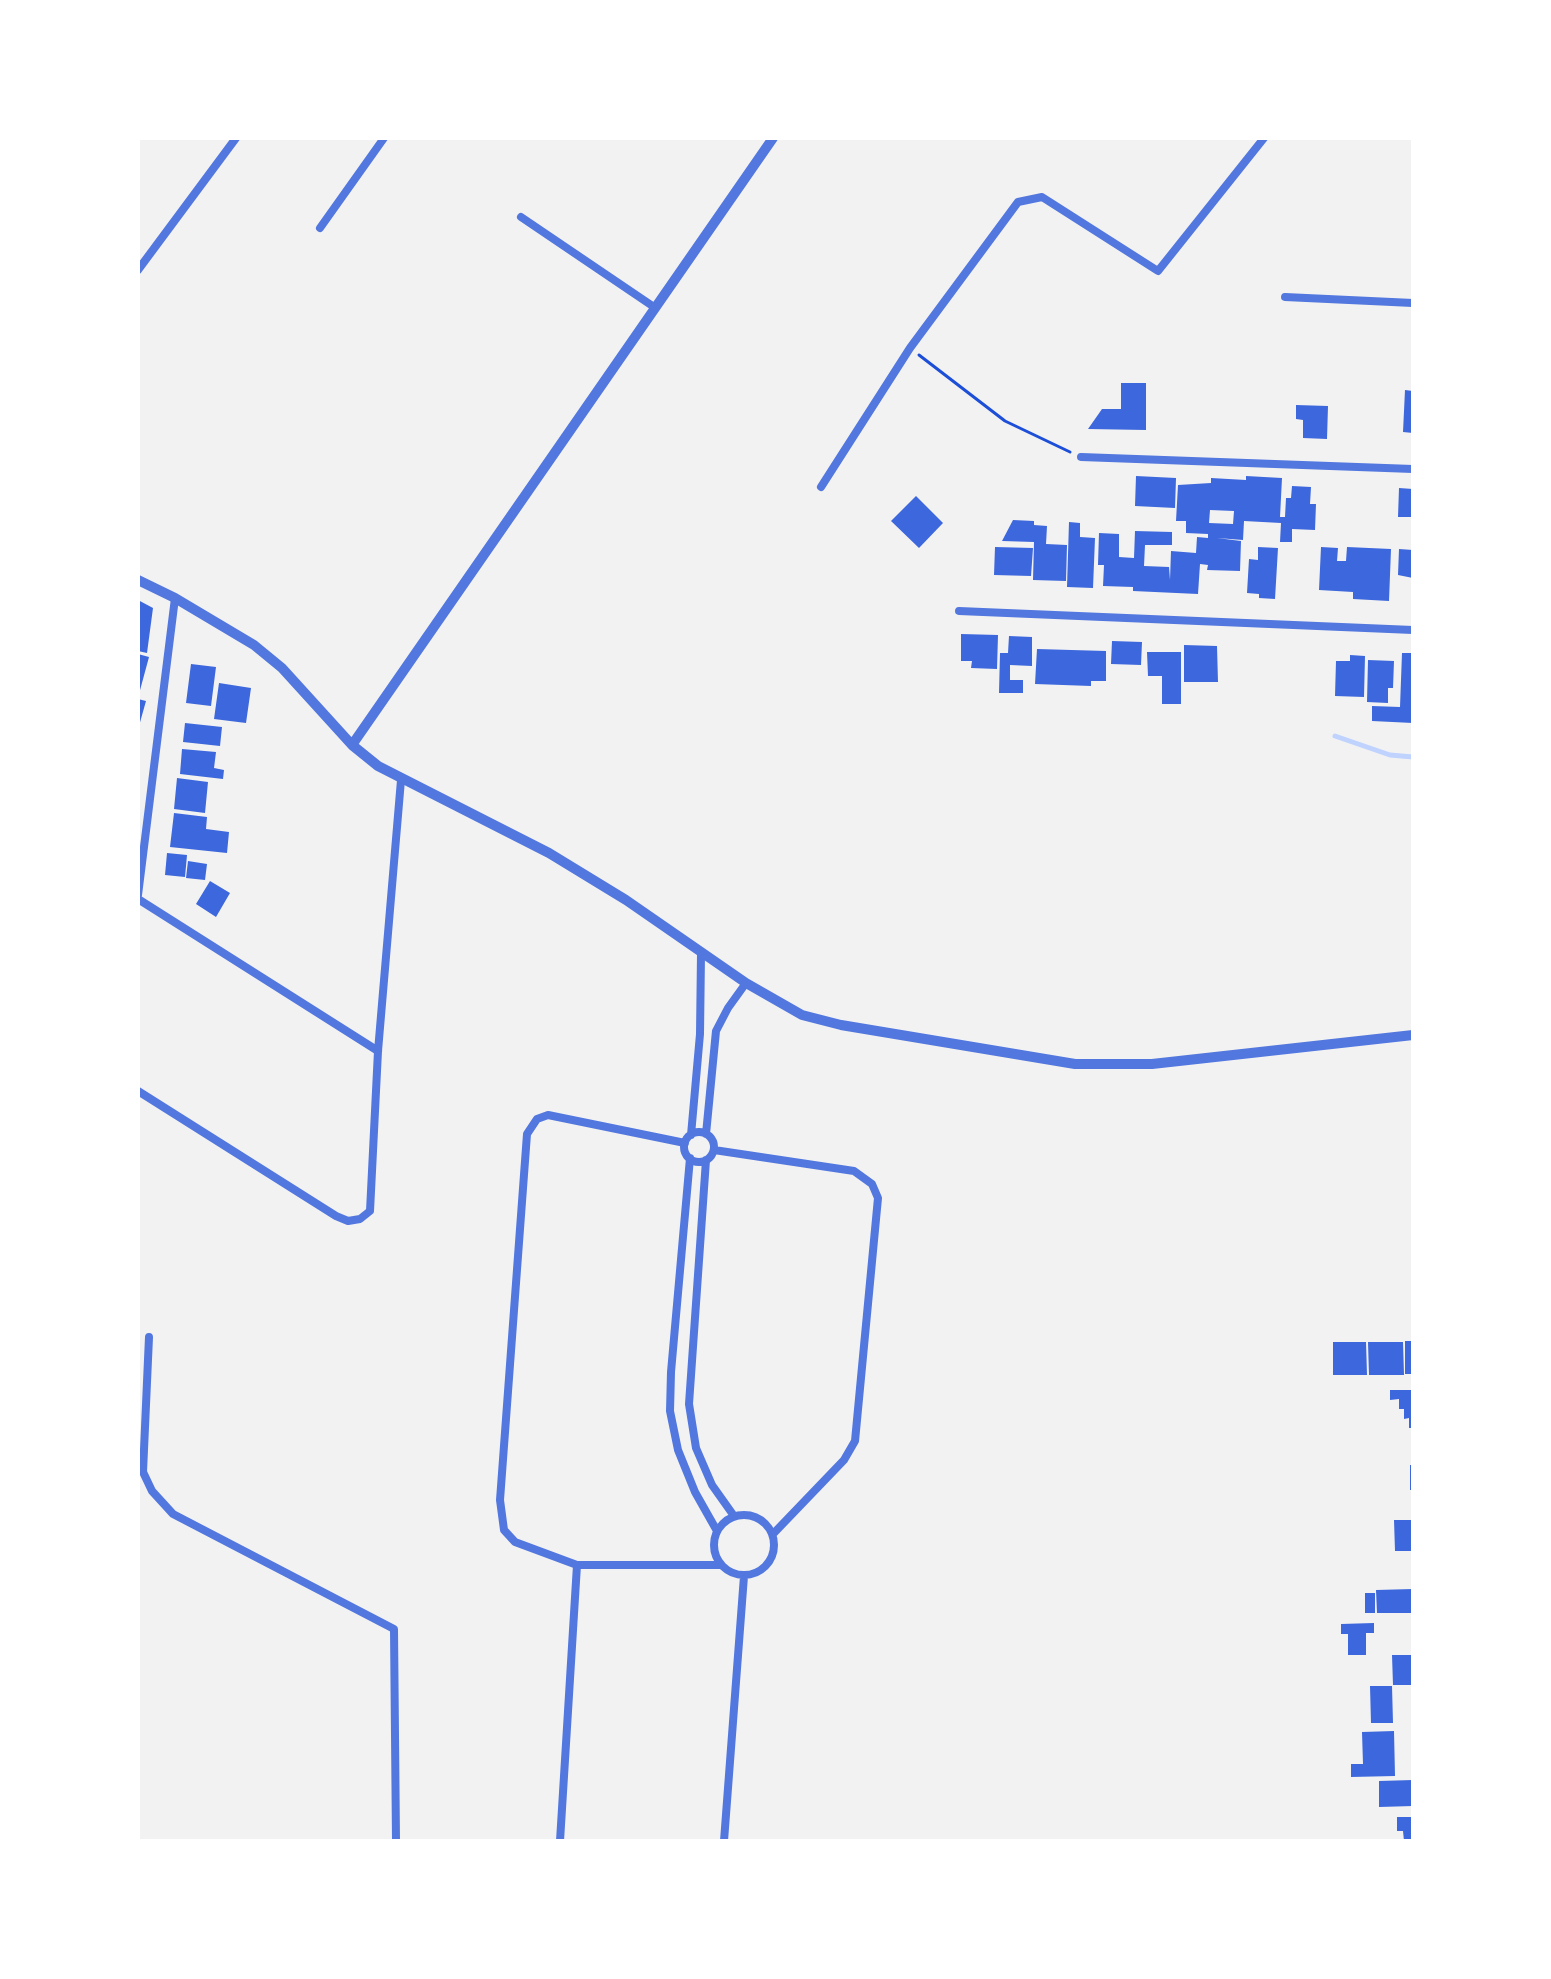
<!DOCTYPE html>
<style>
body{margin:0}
#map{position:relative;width:1551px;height:1979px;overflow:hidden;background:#f2f2f2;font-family:Barlow,sans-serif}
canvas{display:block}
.frame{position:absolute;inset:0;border:140px solid #fff;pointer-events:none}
</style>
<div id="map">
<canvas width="1551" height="1979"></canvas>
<div class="frame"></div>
</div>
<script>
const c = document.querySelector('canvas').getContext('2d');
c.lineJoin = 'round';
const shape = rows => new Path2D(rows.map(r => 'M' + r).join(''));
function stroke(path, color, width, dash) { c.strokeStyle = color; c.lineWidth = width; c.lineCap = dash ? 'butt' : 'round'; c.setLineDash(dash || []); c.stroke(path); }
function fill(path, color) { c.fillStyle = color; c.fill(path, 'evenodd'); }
stroke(shape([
 [1335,736,1390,755,1413,757]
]), '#bfd3fe', 5);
fill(shape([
 [1121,383,1146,383,1146,430,1088,429,1102,409,1121,409],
 [1405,390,1413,391,1413,433,1403,432],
 [1296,405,1328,406,1327,439,1303,438,1303,420,1296,419],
 [1136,476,1176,478,1175,508,1135,506],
 [1246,476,1282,478,1280,517,1285,517,1286,498,1291,498,1292,486,1311,487,1310,504,1316,504,1315,530,1292,529,1292,542,1280,542,1281,523,1244,521,1243,540,1217,538,1241,541,1240,571,1207,570,1208,565,1200,564,1198,594,1133,591,1133,587,1103,586,1104,565,1098,565,1099,533,1119,534,1119,557,1134,558,1135,531,1172,532,1172,545,1145,545,1144,566,1169,567,1170,580,1171,551,1196,553,1197,537,1208,538,1208,534,1186,533,1186,521,1176,521,1178,485,1211,483,1211,478,1246,480],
 [1210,510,1234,511,1233,524,1209,523],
 [1399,488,1413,489,1413,517,1398,517],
 [916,496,943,523,919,548,891,521],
 [1013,520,1034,521,1034,525,1047,526,1046,544,1067,545,1066,581,1033,580,1034,542,1002,541],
 [1069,522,1080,523,1080,537,1095,538,1093,588,1067,587],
 [995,547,1033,548,1031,576,994,575],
 [1258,547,1278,548,1275,599,1259,598,1259,594,1247,593,1249,559,1258,560],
 [1321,547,1338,548,1337,561,1346,561,1347,547,1391,549,1389,601,1353,599,1353,592,1319,590],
 [1399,549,1413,550,1413,578,1398,575],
 [138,600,153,608,147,653,138,651],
 [961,634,998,635,997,669,971,668,972,661,961,661],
 [1009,636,1032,637,1032,666,1010,665,1010,680,1023,680,1023,693,999,693,1000,653,1008,653],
 [1112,641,1142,642,1141,665,1111,664],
 [1184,645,1217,646,1218,682,1184,682],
 [1037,649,1106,651,1106,681,1091,681,1091,686,1035,684],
 [1147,652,1181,652,1181,704,1162,704,1162,676,1148,676],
 [1402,653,1413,653,1413,723,1372,721,1372,706,1400,707],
 [138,654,149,657,139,694,138,694],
 [1350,655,1365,656,1364,697,1335,696,1336,661,1350,661],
 [1368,660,1394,661,1393,688,1388,688,1388,703,1367,702],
 [191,664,216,667,211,706,186,703],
 [219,683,251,688,246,723,214,719],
 [138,699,146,701,139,726,138,726],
 [185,723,222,727,220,746,183,742],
 [182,749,216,752,214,768,224,770,223,779,180,774],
 [177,778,208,782,205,813,174,809],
 [174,813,207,817,206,829,229,832,227,853,170,847],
 [167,853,187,855,185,877,165,875],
 [188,861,207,864,205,880,186,878],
 [210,881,230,893,216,917,196,904],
 [1405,1341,1413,1341,1413,1374,1405,1374],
 [1333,1342,1366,1342,1367,1375,1333,1375],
 [1368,1342,1403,1342,1404,1375,1369,1375],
 [1390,1390,1413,1390,1413,1428,1409,1428,1409,1418,1404,1419,1404,1409,1399,1409,1399,1399,1390,1400],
 [1410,1465,1413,1465,1413,1490,1410,1490],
 [1394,1520,1413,1520,1413,1551,1395,1551],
 [1413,1589,1413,1613,1377,1613,1376,1590],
 [1365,1593,1375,1593,1375,1613,1365,1613],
 [1374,1623,1374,1633,1366,1633,1366,1655,1348,1655,1348,1634,1341,1634,1341,1624],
 [1392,1655,1413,1655,1413,1685,1393,1685],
 [1370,1686,1392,1686,1393,1723,1371,1723],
 [1394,1731,1395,1776,1351,1777,1351,1764,1363,1764,1362,1732],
 [1413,1780,1413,1806,1379,1807,1379,1781],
 [1397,1817,1413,1817,1413,1841,1404,1841,1403,1831,1397,1831]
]), '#3d67dc');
stroke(shape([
 [919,355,1005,421,1070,452]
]), '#1d4ed8', 3);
stroke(shape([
 [521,217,654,307],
 [320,228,384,138],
 [138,270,236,138],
 [1285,297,1413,303],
 [1081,457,1413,469],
 [821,487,910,348,1018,202,1042,197,1158,271,1264,138],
 [959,611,1413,630],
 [138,895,175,598],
 [138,899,378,1051],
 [138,1091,336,1216,348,1221,360,1219,370,1211,378,1051,401,780],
 '684 1147a15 15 0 1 1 30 0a15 15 0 1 1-30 0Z',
 [706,1134,716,1031,728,1008,746,983],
 [691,1135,700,1034,701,954],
 [685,1143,548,1115,537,1119,527,1134,500,1500,504,1530,515,1542,577,1565,721,1565],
 [714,1150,854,1171,872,1184,878,1198,855,1441,844,1460,773,1534],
 [690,1158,671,1372,670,1411,678,1450,695,1492,717,1531],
 [706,1160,689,1404,696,1448,712,1485,734,1516],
 [149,1337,143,1472,152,1491,173,1514,394,1629,396,1841],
 '714 1545a30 30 0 1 1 60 0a30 30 0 1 1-60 0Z',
 [560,1841,577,1565],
 [724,1841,744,1576]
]), '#5277de', 8);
stroke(shape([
 [138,580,175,598,254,645,282,668,352,745,378,766,549,853,626,900,746,983,802,1015,841,1025,1075,1064,1152,1064,1413,1035],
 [352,745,773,138]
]), '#5277de', 10);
</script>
